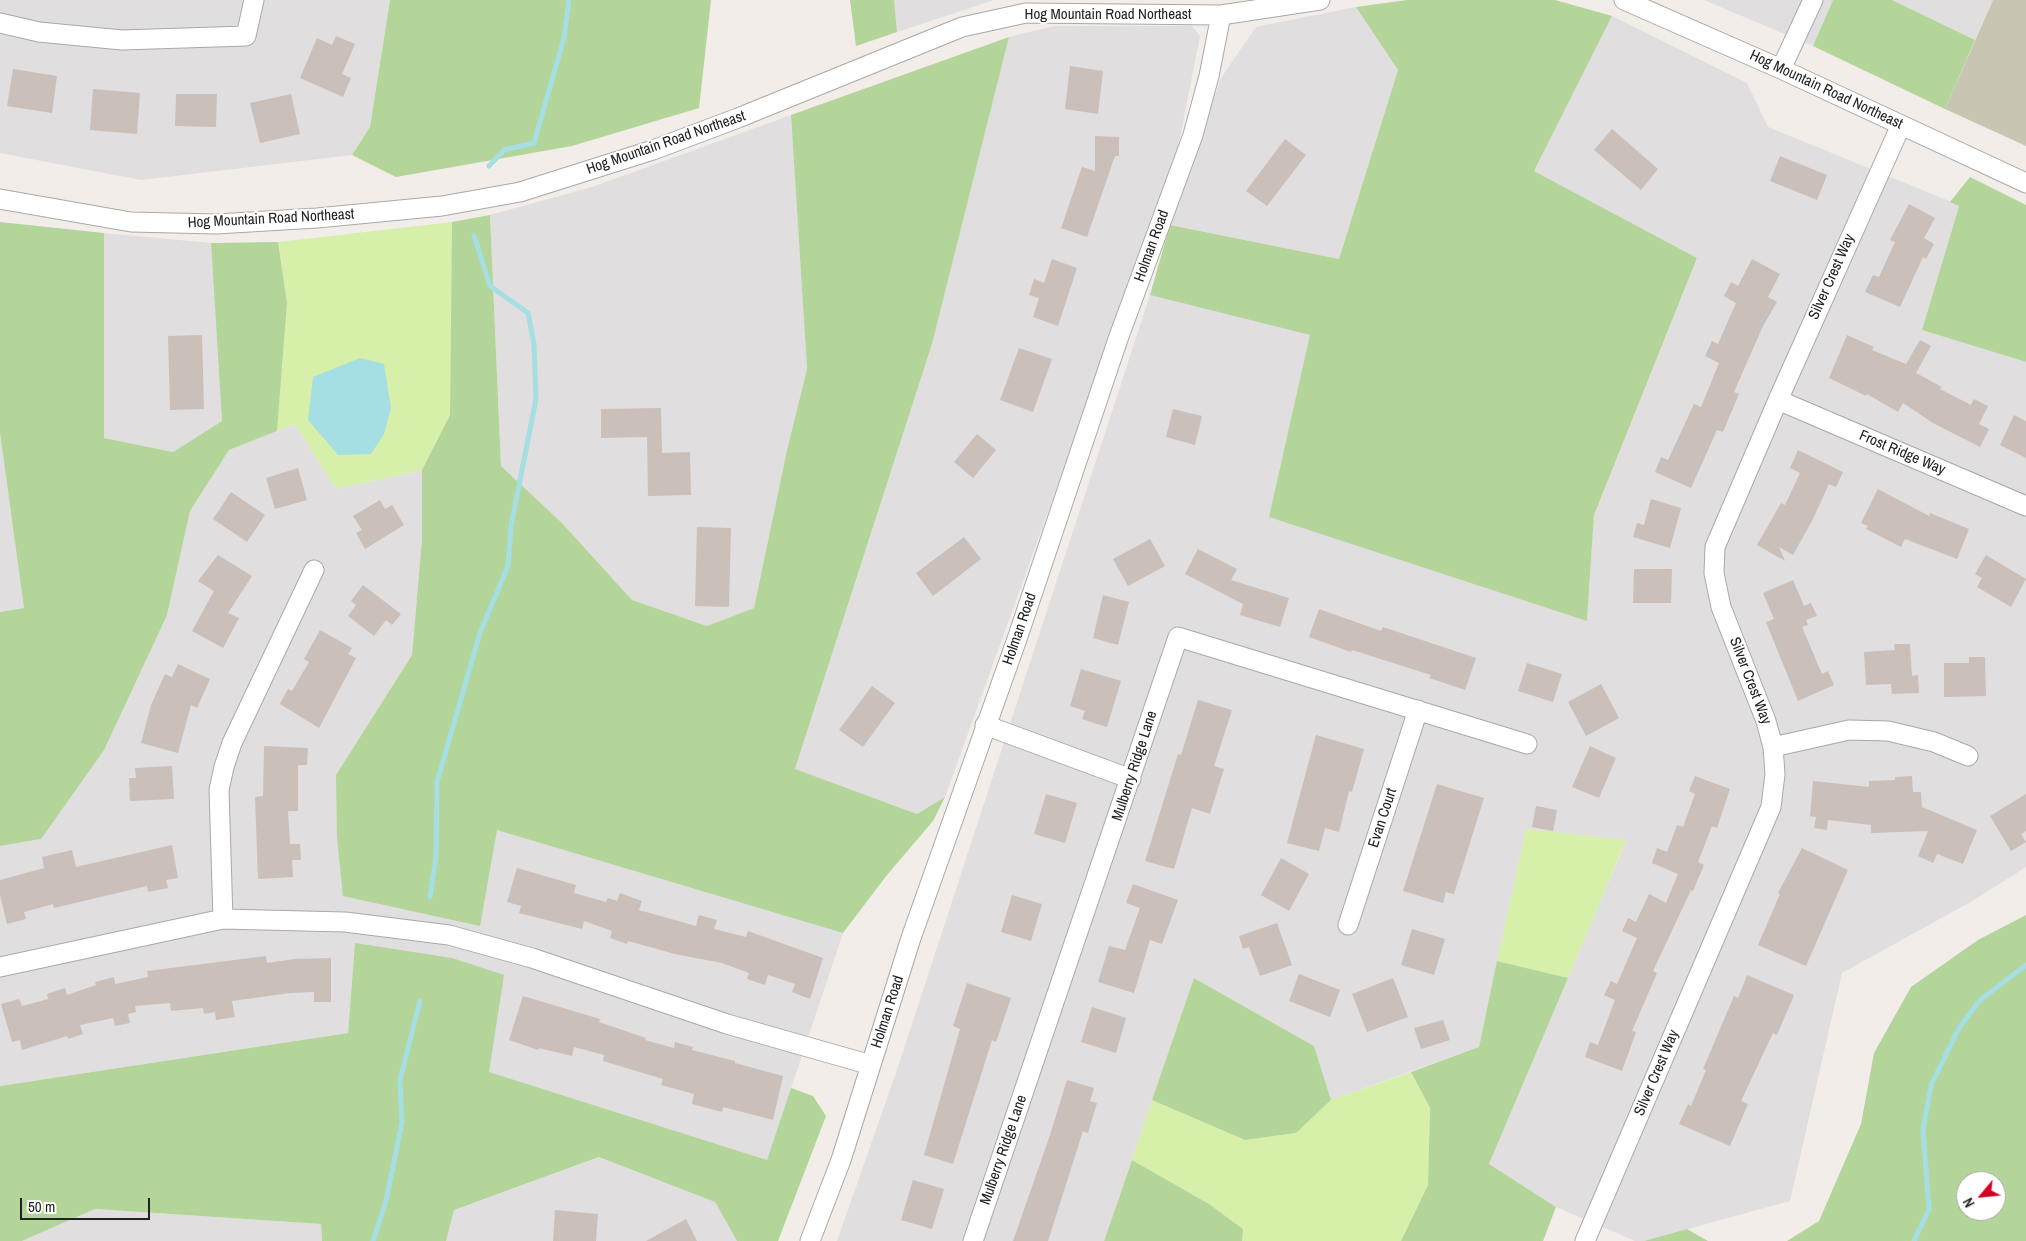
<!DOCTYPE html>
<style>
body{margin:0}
#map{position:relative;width:2026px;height:1241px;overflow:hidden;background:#f2ede8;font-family:"Archivo Narrow",sans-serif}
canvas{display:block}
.north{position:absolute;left:1956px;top:1171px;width:50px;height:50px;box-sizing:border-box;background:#fff;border:1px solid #a7a7a7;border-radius:50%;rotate:242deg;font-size:14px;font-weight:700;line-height:20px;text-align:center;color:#222}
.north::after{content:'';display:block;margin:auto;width:18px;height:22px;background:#d3001e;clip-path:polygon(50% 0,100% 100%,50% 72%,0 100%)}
.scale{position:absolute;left:20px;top:1198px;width:130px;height:22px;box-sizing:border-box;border:2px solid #222;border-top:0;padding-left:6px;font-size:15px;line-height:18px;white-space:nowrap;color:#222;-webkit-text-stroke:4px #fff;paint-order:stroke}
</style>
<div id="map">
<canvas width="2026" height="1241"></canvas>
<div class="north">N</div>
<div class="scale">50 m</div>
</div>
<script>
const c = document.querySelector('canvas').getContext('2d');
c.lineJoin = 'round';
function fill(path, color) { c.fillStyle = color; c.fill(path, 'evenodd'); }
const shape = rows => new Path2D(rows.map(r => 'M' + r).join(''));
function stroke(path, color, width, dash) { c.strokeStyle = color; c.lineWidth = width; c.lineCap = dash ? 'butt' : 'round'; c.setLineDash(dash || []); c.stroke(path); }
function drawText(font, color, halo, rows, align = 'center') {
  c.font = font + ' "Archivo Narrow",sans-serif'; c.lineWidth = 4; c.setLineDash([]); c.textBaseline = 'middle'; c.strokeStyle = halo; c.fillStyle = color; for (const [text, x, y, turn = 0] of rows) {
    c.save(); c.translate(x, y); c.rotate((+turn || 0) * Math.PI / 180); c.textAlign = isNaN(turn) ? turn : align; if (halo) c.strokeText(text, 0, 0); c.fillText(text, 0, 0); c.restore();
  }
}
fill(shape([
 [0,0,390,0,370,127,352,155,141,180,0,153],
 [894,0,994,0,897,32],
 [1704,0,1833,0,1813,46],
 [1892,0,1993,0,1975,40],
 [1356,7,1398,70,1339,259,1170,225,1221,78,1256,27],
 [1612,16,1747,83,1768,127,1959,205,1922,330,2026,362,2026,867,1974,900,1842,973,1790,1201,1644,1241,1635,1241,1556,1207,1489,1164,1626,841,1526,829,1479,1047,1331,1100,1314,1046,1194,978,1104,1241,837,1241,898,1067,1150,295,1310,335,1587,621,1594,515,1697,258,1534,171],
 [1054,26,1192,26,1200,36,1176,158,945,797,917,814,795,770,932,344,1009,37],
 [791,115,807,369,787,450,754,608,707,626,632,600,562,523,501,466,490,215,592,187],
 [104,233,211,243,222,421,173,452,104,438],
 [295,424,336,489,422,470,422,539,412,655,336,775,496,829,843,933,767,1160,488,1072,355,943,348,1033,0,1086,0,846,41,839,167,615,190,511,229,450],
 [0,433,24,608,0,612],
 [600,1157,715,1202,737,1241,446,1241,454,1210],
 [95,1209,321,1224,322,1241,22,1241]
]), '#e0dedf');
fill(shape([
 [1993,0,2026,0,2026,146,1945,109]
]), '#c8c5b2');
fill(shape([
 [452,222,450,415,422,470,336,489,295,424,277,431,287,303,278,242],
 [1526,829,1626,840,1568,978,1497,961],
 [1411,1072,1430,1108,1428,1185,1401,1241,1242,1241,1243,1229,1209,1204,1132,1160,1152,1100,1245,1140,1296,1133,1331,1100]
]), '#d6f0aa');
fill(shape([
 [390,0,711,0,699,108,572,146,396,177,352,155,370,127],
 [850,0,894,0,897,32,856,46],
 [1407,0,1555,0,1612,16,1534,171,1697,258,1594,515,1587,621,1269,517,1310,335,1150,295,1170,225,1339,259,1398,70,1356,7],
 [1833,0,1892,0,1975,40,1945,109,1813,46],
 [1009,37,932,344,795,769,917,814,945,797,933,821,887,875,843,933,497,830,480,926,343,896,337,837,336,775,412,655,422,539,422,470,450,415,452,222,490,215,501,466,562,523,632,600,707,626,754,608,787,450,807,369,791,115],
 [1970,177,2026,205,2026,362,1922,330,1959,206,1950,202],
 [0,222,104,233,104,438,173,452,222,421,211,243,278,242,287,303,277,431,229,450,190,511,167,615,104,750,41,839,0,846,0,612,24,608,0,433],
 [2026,915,2026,1241,1787,1241,1819,1221,1861,1124,1874,1053,1911,987,1978,940],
 [1966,1181,1996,1181,1996,1211,1966,1211],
 [355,943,452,958,504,975,489,1072,767,1160,791,1088,813,1096,826,1116,778,1241,737,1241,715,1202,599,1157,454,1210,446,1241,322,1241,321,1224,95,1209,22,1241,0,1241,0,1086,348,1033],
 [1497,961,1568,978,1489,1164,1556,1207,1543,1241,1401,1241,1428,1185,1430,1108,1411,1072,1479,1047],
 [1194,978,1314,1046,1331,1100,1296,1133,1245,1140,1152,1100],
 [1132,1160,1209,1204,1243,1229,1242,1241,1104,1241],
 [1687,1229,1708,1241,1644,1241]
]), '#b3d599');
fill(shape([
 [360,358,384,364,391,408,384,434,371,454,338,455,308,420,313,377]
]), '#a5dee3');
stroke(shape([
 [489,166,504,150,534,143,564,38,569,0],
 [430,897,436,857,437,782,480,633,508,566,511,526,536,399,534,344,528,313,490,286,474,235],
 [373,1241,386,1201,402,1122,400,1080,420,1001],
 [1914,1241,1929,1209,1923,1130,1931,1085,1959,1028,1980,1000,2026,965]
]), '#a5dee3', 5);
fill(shape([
 [336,36,355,44,342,74,351,78,343,97,300,78,317,38,332,45],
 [1070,66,1103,71,1098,114,1065,109],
 [13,69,57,76,52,113,7,106],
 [93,89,140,93,137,134,90,130],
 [176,94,217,94,216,127,175,126],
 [291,94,300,134,260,143,250,103],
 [1612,129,1658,169,1641,190,1594,150],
 [1095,136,1119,137,1119,156,1115,156,1087,237,1061,228,1082,167,1095,171],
 [1285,139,1306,155,1267,206,1246,191],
 [1780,156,1827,175,1817,200,1770,181],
 [1909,204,1935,218,1924,238,1934,244,1926,259,1923,257,1900,307,1865,292,1873,275,1879,277,1895,242,1890,240],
 [1052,259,1077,268,1058,326,1033,317,1039,298,1029,295,1034,279,1044,283],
 [1752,259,1780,274,1768,297,1777,302,1763,326,1734,392,1739,394,1723,432,1717,430,1691,488,1655,472,1661,457,1668,460,1694,404,1701,407,1719,363,1705,356,1712,341,1718,344,1736,303,1724,296,1731,282,1738,286],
 [202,335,204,409,170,410,168,336],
 [1847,335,1874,347,1872,350,1906,364,1920,340,1931,346,1916,373,1942,387,1940,389,1971,405,1974,399,1988,406,1979,424,1989,429,1980,447,1933,423,1903,403,1898,412,1867,394,1866,396,1829,378],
 [1019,348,1052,359,1033,412,1000,400],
 [661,408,662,453,690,452,691,495,648,496,647,437,601,438,601,409],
 [1173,409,1202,416,1195,445,1166,437],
 [2014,415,2026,421,2026,458,2000,445],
 [977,434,996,450,973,478,954,462],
 [1798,450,1843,472,1836,487,1829,484,1812,521,1793,555,1779,547,1785,561,1757,545,1781,503,1785,505,1800,473,1790,468],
 [298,468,307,500,275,509,266,478],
 [1878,489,1929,516,1930,513,1969,529,1957,559,1905,539,1901,547,1866,529,1868,526,1861,523],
 [231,492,265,515,247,542,213,519],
 [1651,499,1681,508,1670,548,1633,537,1637,523,1644,525],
 [380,500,385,509,392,505,404,525,365,549,356,533,362,530,353,516],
 [697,527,731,528,729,607,695,606],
 [964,537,981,559,933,596,916,573],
 [1150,539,1165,566,1128,586,1113,559],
 [1198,549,1237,569,1231,580,1289,598,1280,627,1240,615,1243,604,1185,574],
 [218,555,252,576,228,613,239,618,223,648,192,631,214,591,198,581],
 [1986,555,2026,579,2011,607,1977,587,1982,578,1975,574],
 [1634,569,1672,569,1671,603,1633,603],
 [1793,580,1804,606,1811,603,1817,616,1806,620,1808,625,1802,627,1822,674,1828,671,1834,685,1798,701,1766,622,1774,619,1763,593],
 [363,585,401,614,392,625,386,620,374,636,348,616,356,605,351,601],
 [1103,595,1129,602,1118,645,1093,638],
 [1319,609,1381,631,1383,627,1476,658,1465,690,1429,678,1431,675,1352,650,1351,652,1309,637],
 [320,630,352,648,348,654,356,658,319,728,280,704,288,689,292,691,309,662,304,659],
 [1894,644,1910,644,1912,676,1918,675,1919,693,1892,694,1891,684,1866,685,1864,652,1895,650],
 [1969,657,1985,657,1986,696,1944,697,1944,663,1969,663],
 [1527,663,1562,674,1553,702,1518,691],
 [178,664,210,679,197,708,191,705,178,753,141,743,151,705,165,674,172,677],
 [1081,669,1121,681,1107,727,1082,719,1085,711,1070,706],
 [1601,684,1619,718,1586,736,1568,702],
 [872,686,895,703,863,747,839,730],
 [1198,700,1232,710,1214,766,1224,769,1210,814,1192,808,1174,869,1145,861,1178,754,1181,755],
 [1316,735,1364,749,1352,792,1349,791,1339,832,1325,828,1319,851,1287,843],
 [264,746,308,748,307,765,298,765,298,811,288,811,290,844,300,844,301,860,292,860,293,877,258,879,255,797,263,796],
 [1590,746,1616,758,1599,798,1572,787],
 [172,766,174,799,130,801,129,778,136,778,135,768],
 [1695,776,1730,789,1717,828,1712,826,1698,862,1704,865,1693,891,1691,890,1653,971,1657,973,1632,1031,1636,1032,1622,1071,1585,1057,1590,1042,1598,1045,1615,1000,1604,995,1611,981,1617,984,1637,938,1622,931,1628,918,1636,922,1649,894,1666,903,1678,874,1652,863,1657,848,1667,852,1677,825,1683,827,1695,794,1689,791],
 [1912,776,1913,792,1921,792,1922,807,1977,830,1963,864,1937,854,1933,863,1918,856,1928,831,1871,833,1871,825,1828,820,1827,830,1814,828,1816,817,1810,816,1813,781,1869,787,1869,781,1895,780,1895,777],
 [1437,784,1484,798,1454,894,1446,892,1443,903,1403,891],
 [1046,794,1077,803,1065,843,1034,834],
 [2026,794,2026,831,2021,834,2026,842,2011,851,1990,816],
 [1536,806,1557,810,1553,831,1532,827],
 [172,845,178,878,166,880,168,888,148,892,147,886,54,908,53,904,24,912,26,919,7,924,0,895,0,880,44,868,42,857,72,850,76,867],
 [1802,848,1848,870,1806,966,1758,945,1780,894,1778,893],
 [1281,858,1309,874,1289,911,1261,895],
 [517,868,576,885,574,893,606,902,608,898,617,901,620,893,642,901,639,910,696,926,699,915,717,920,714,929,746,937,748,931,823,958,810,999,792,992,795,984,768,975,765,985,747,979,749,973,722,963,675,954,628,941,627,944,610,938,612,931,584,921,582,929,519,913,521,906,507,902],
 [1133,884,1178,900,1162,944,1150,940,1134,993,1098,982,1109,946,1125,950,1140,908,1126,903],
 [1012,895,1042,904,1031,941,1001,932],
 [1277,923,1292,965,1260,976,1249,947,1243,949,1239,936],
 [1412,929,1445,939,1434,975,1401,965],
 [266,956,267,963,295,959,331,958,331,1002,314,1002,314,992,290,993,232,1001,235,1017,216,1020,215,1012,204,1014,203,1008,171,1011,170,1003,135,1006,136,1012,128,1014,130,1023,115,1026,113,1018,80,1025,83,1034,68,1039,67,1036,22,1050,20,1040,12,1042,1,1004,19,999,22,1006,48,999,47,994,65,988,67,995,96,985,95,982,114,977,115,984,148,977,147,971],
 [1299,974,1340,990,1330,1017,1289,1001],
 [1747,975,1794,995,1777,1035,1773,1033,1741,1101,1748,1104,1730,1146,1679,1124,1688,1104,1691,1106,1706,1070,1703,1069,1734,996,1738,998],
 [1393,978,1408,1017,1367,1032,1352,994],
 [967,983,1011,998,996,1042,992,1040,953,1164,924,1155,960,1029,953,1026],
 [523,996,600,1019,599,1022,646,1038,645,1040,674,1048,675,1042,693,1047,692,1050,735,1061,735,1063,783,1076,773,1120,723,1107,722,1112,692,1104,694,1094,661,1085,663,1079,603,1061,604,1055,574,1047,572,1056,539,1048,538,1050,509,1040],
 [1092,1007,1126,1018,1116,1053,1081,1042],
 [1443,1020,1450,1040,1421,1049,1414,1028],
 [1067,1080,1094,1088,1090,1101,1097,1103,1088,1133,1083,1131,1048,1241,1013,1241,1049,1138],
 [913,1180,944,1189,932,1229,901,1220],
 [555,1210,598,1214,596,1241,553,1241],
 [686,1219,697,1241,646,1241]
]), '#cbbfba');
const minor = shape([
 [1624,0,1781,69,2026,183],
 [0,23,39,32,122,40,246,36,254,0],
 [1781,69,1813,0],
 [0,199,131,222,216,224,317,218,442,206,520,192,653,150,738,118,962,27,1026,13,1221,15,1320,0],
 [1778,400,2026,506],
 [985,725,1131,779],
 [1773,747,1849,730,1888,731,1934,742,1968,756],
 [223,919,219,790,224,767,232,743,314,570],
 [1348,925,1418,710],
 [0,967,223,919,345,922,449,935,532,958,727,1024,871,1065],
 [810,1241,841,1160,911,938,1017,639,1118,339,1193,135,1209,76,1221,15],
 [973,1241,1178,637,1527,744],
 [1585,1241,1771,807,1775,774,1773,747,1766,721,1721,607,1714,573,1715,547,1778,400,1901,125]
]);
stroke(minor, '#a9a9a9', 21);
stroke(minor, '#fff', 19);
drawText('15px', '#222', '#fff', [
 ["Hog Mountain Road Northeast",1108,15],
 ["Hog Mountain Road Northeast",1826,90,25],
 ["Hog Mountain Road Northeast",666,143,-19],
 ["Hog Mountain Road Northeast",271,219,-3],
 ["Holman Road",1152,246,-70],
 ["Silver Crest Way",1832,277,-66],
 ["Frost Ridge Way",1902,453,23],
 ["Holman Road",1020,629,-71],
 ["Silver Crest Way",1750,681,69],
 ["Mulberry Ridge Lane",1135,766,-72],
 ["Evan Court",1383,818,-72],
 ["Holman Road",888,1012,-72],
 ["Silver Crest Way",1657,1073,-67],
 ["Mulberry Ridge Lane",1004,1150,-71]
]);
</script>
